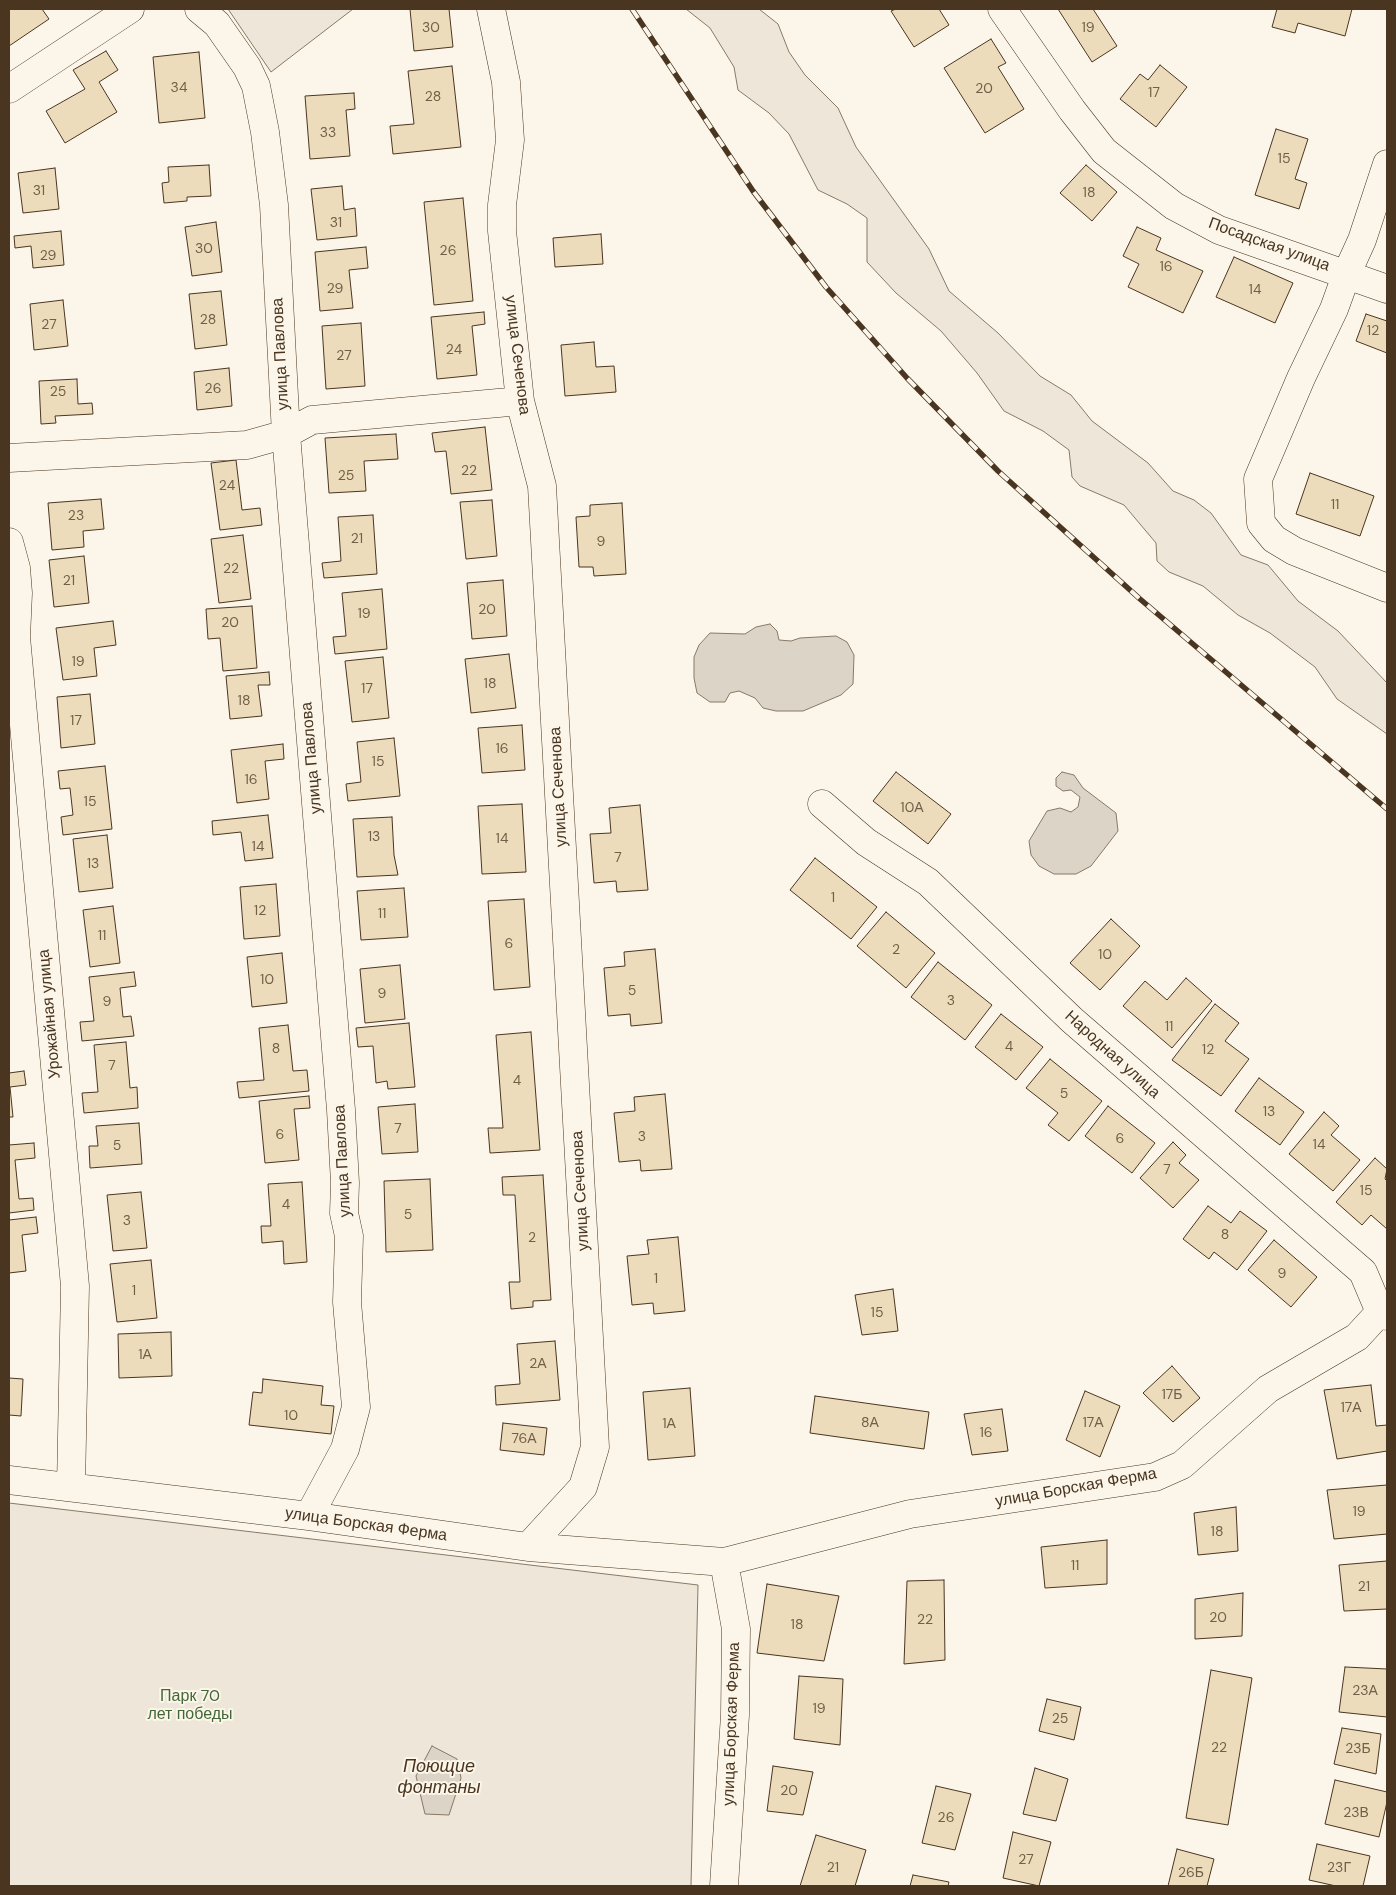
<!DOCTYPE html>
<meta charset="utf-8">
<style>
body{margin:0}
#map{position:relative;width:1396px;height:1895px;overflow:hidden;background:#fbf6e9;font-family:"DM Sans",sans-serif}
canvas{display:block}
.frame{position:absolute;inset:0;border:10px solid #4a3520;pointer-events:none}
</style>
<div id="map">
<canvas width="1396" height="1895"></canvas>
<div class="frame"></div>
</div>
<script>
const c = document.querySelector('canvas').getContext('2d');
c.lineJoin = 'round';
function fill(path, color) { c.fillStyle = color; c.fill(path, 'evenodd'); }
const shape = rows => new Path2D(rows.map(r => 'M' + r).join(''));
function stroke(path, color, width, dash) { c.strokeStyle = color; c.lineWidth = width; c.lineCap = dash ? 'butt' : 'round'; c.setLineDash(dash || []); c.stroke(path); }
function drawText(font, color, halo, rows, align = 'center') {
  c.font = font + ' "DM Sans",sans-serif'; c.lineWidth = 4; c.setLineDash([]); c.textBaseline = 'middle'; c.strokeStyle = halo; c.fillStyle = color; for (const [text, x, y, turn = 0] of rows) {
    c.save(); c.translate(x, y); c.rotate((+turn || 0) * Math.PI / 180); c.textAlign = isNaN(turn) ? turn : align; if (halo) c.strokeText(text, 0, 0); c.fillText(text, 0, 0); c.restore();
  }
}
const green = shape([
 [228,9,353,9,271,72,228,9],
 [686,9,759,9,778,24,789,52,805,75,838,108,856,147,929,249,949,291,998,333,1040,376,1071,395,1092,421,1148,463,1173,491,1194,500,1211,513,1241,555,1268,565,1298,601,1338,631,1387,683,1387,734,1337,699,1315,667,1270,633,1238,615,1203,586,1169,572,1157,561,1156,543,1124,505,1080,486,1072,477,1069,450,1043,431,1004,411,977,373,941,331,896,293,867,262,867,218,847,204,818,190,789,134,769,113,738,90,734,67,710,28,686,9],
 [9,1503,698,1585,691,1886,9,1886,9,1503]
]);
fill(green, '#ede6d9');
stroke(green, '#887966', 1);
const water = shape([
 [770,624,777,631,779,640,791,641,800,638,836,636,847,642,854,655,853,684,841,695,803,711,776,711,763,708,755,698,739,691,730,693,725,702,710,702,697,693,694,678,694,657,699,645,710,633,745,634,756,627,770,624],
 [1062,772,1074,775,1083,788,1116,813,1118,831,1091,866,1076,874,1054,874,1039,866,1031,855,1029,841,1047,811,1060,808,1071,812,1078,807,1080,797,1071,790,1063,791,1056,786,1056,778,1062,772],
 [432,1746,457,1759,461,1778,449,1815,425,1814,416,1776,432,1746]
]);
fill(water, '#dcd4c6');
stroke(water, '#887966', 1);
const building = shape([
 [9,9,42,9,49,19,9,46,9,9],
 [410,9,449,9,453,47,414,51,410,9],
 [896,9,939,9,949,25,914,47,891,11,896,9],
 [1058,9,1093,9,1117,46,1092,62,1058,9],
 [1277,9,1352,9,1345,36,1298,23,1295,33,1272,27,1277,9],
 [991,39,1006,63,998,67,1024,109,985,133,944,68,991,39],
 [106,51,118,70,99,82,117,112,65,143,46,111,85,89,73,70,106,51],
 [199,52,205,118,159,123,153,57,199,52],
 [1160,65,1187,87,1156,127,1120,99,1140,74,1148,80,1160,65],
 [452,66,461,147,393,154,390,126,414,124,408,71,452,66],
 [354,93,355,109,346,110,350,156,310,159,305,96,354,93],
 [1276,129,1308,139,1295,179,1307,183,1299,209,1255,195,1276,129],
 [209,165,211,196,187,197,187,201,164,203,162,183,169,182,168,167,209,165],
 [1086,165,1117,192,1092,221,1060,193,1086,165],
 [55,168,59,209,23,213,18,173,55,168],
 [342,186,344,210,355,208,357,236,317,240,311,189,342,186],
 [463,198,473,301,434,305,424,202,463,198],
 [216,222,222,272,192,276,185,227,216,222],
 [1137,227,1161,238,1156,250,1203,271,1183,313,1128,287,1139,264,1123,256,1137,227],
 [61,231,64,265,33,268,31,246,15,248,14,236,61,231],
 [601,234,603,264,555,267,553,238,601,234],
 [366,247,368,268,349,270,353,308,320,311,315,252,366,247],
 [1234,257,1293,283,1275,323,1216,297,1234,257],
 [221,291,227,345,195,349,189,294,221,291],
 [63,300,68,346,34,350,30,304,63,300],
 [484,312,485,324,472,326,477,375,437,379,431,317,484,312],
 [1366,314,1387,321,1387,353,1356,341,1366,314],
 [361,323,365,386,326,389,322,326,361,323],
 [594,342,596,367,614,366,616,392,565,396,561,345,594,342],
 [229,368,232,406,197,410,194,372,229,368],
 [77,379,78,404,92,403,93,414,55,416,56,423,41,424,39,381,77,379],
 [485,427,492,490,451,494,446,451,435,452,432,433,485,427],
 [396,434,398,459,364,461,366,491,329,493,325,438,396,434],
 [236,460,242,510,260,508,262,525,220,530,211,463,236,460],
 [1310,473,1374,496,1360,536,1296,514,1310,473],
 [101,499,104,529,83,531,84,547,52,550,48,503,101,499],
 [492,500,497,556,466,559,460,502,492,500],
 [622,503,626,574,594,576,593,567,579,567,576,517,590,516,590,505,622,503],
 [373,515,377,574,324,578,322,563,341,561,338,517,373,515],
 [243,535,251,599,219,603,211,539,243,535],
 [84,556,89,603,54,607,49,560,84,556],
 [503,580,507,636,472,639,467,583,503,580],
 [382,589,387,649,335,654,333,637,346,636,342,593,382,589],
 [252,606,257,668,223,671,220,638,208,639,206,609,252,606],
 [113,621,116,645,94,648,97,676,63,680,56,628,113,621],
 [509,654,516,708,471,713,465,659,509,654],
 [383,657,389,718,352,722,345,661,383,657],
 [269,672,270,685,258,685,262,716,230,719,226,676,269,672],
 [90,694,95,744,61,748,57,697,90,694],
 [522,725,525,770,482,773,478,728,522,725],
 [394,738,400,796,348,801,346,784,361,782,357,742,394,738],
 [283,744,284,759,265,761,269,799,237,803,231,750,283,744],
 [105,766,112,829,63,835,61,817,73,815,70,788,60,789,58,771,105,766],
 [896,772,951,814,928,844,873,801,896,772],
 [522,804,526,872,482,874,478,806,522,804],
 [640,805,648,890,617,892,616,881,594,883,590,834,611,833,609,808,640,805],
 [268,815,273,858,245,861,241,832,213,835,212,821,268,815],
 [392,817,394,855,398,875,357,877,353,819,392,817],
 [107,835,113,888,79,892,73,839,107,835],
 [815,858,877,907,851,939,790,890,815,858],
 [276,884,280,936,244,939,240,887,276,884],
 [404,888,408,937,361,940,357,891,404,888],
 [524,899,530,987,494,990,488,901,524,899],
 [113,906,120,963,90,967,83,910,113,906],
 [886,912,935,953,906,988,857,946,886,912],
 [1111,919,1140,946,1100,990,1070,963,1111,919],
 [655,949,662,1023,631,1026,630,1014,608,1016,604,968,625,966,624,952,655,949],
 [282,953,287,1003,252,1007,247,957,282,953],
 [938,962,992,1005,965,1040,911,997,938,962],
 [400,965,405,1019,365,1023,360,969,400,965],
 [134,972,136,986,120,988,123,1017,131,1016,134,1036,82,1041,80,1022,94,1021,89,977,134,972],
 [1186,978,1212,1001,1172,1048,1123,1006,1145,981,1167,1000,1186,978],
 [1215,1004,1239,1023,1225,1041,1249,1059,1221,1096,1172,1060,1215,1004],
 [1001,1014,1043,1047,1016,1080,975,1047,1001,1014],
 [409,1023,415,1087,388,1089,387,1081,376,1083,373,1046,358,1047,356,1028,409,1023],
 [288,1025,293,1071,307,1070,309,1091,239,1098,237,1082,264,1080,259,1028,288,1025],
 [531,1032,540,1150,490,1153,488,1128,503,1128,496,1035,531,1032],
 [126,1042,130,1088,137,1087,138,1108,84,1113,82,1093,98,1092,94,1045,126,1042],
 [1050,1059,1102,1101,1069,1141,1048,1125,1058,1113,1026,1088,1050,1059],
 [24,1071,26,1085,10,1087,13,1117,9,1117,9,1073,24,1071],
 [1259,1078,1304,1112,1280,1145,1235,1111,1259,1078],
 [665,1094,672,1169,641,1171,640,1160,619,1162,614,1113,635,1111,634,1097,665,1094],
 [309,1096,310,1108,294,1109,299,1160,265,1163,259,1101,309,1096],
 [415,1104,418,1152,382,1154,378,1107,415,1104],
 [1108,1106,1155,1143,1132,1173,1085,1136,1108,1106],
 [1324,1112,1339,1126,1331,1135,1360,1160,1333,1191,1289,1154,1324,1112],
 [139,1123,142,1164,90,1168,89,1146,98,1146,96,1126,139,1123],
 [1173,1142,1186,1155,1179,1163,1199,1180,1173,1208,1140,1178,1173,1142],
 [34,1143,35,1158,15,1160,19,1199,33,1198,34,1210,9,1213,9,1145,34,1143],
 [1375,1158,1387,1169,1385,1179,1387,1181,1387,1229,1371,1215,1362,1225,1336,1202,1375,1158],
 [543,1175,551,1300,533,1301,533,1307,511,1309,509,1282,520,1282,515,1195,503,1195,502,1177,543,1175],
 [430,1179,433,1250,386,1252,384,1181,430,1179],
 [302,1182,307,1262,284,1264,283,1241,262,1243,261,1226,271,1226,268,1184,302,1182],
 [141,1192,147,1248,113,1251,107,1195,141,1192],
 [1208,1206,1231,1223,1240,1211,1267,1231,1237,1270,1214,1252,1209,1259,1183,1239,1208,1206],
 [36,1217,38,1233,22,1235,26,1271,9,1273,9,1220,36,1217],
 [678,1237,685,1311,654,1314,653,1303,632,1305,627,1256,649,1254,647,1240,678,1237],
 [1274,1240,1317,1277,1291,1307,1248,1270,1274,1240],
 [151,1260,157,1318,117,1322,110,1264,151,1260],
 [893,1289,898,1331,862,1335,855,1295,893,1289],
 [171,1332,172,1376,119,1378,118,1334,171,1332],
 [555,1341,560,1400,496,1405,495,1386,520,1384,517,1344,555,1341],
 [1172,1366,1200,1398,1173,1422,1143,1393,1172,1366],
 [9,1378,23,1379,21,1416,9,1415,9,1378],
 [263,1379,323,1386,321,1405,334,1406,331,1434,249,1425,253,1392,262,1393,263,1379],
 [1371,1385,1376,1426,1387,1425,1387,1451,1337,1459,1324,1390,1371,1385],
 [690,1388,695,1456,648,1460,643,1392,690,1388],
 [1085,1391,1120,1406,1100,1457,1066,1440,1085,1391],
 [815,1396,929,1412,924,1449,810,1433,815,1396],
 [1002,1409,1008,1451,972,1455,964,1414,1002,1409],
 [503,1423,547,1428,544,1455,500,1450,503,1423],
 [1387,1485,1387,1534,1334,1539,1327,1490,1387,1485],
 [1236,1507,1238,1551,1198,1555,1194,1513,1236,1507],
 [1107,1540,1107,1584,1045,1588,1041,1547,1107,1540],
 [1387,1561,1387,1609,1344,1611,1339,1565,1387,1561],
 [944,1580,945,1660,904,1664,907,1581,944,1580],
 [767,1584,839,1596,824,1661,757,1653,767,1584],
 [1243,1593,1242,1636,1195,1639,1195,1599,1243,1593],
 [1345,1667,1387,1669,1387,1717,1339,1712,1345,1667],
 [1211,1670,1252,1678,1228,1825,1186,1818,1211,1670],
 [799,1676,843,1679,840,1745,794,1739,799,1676],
 [1047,1699,1081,1707,1074,1740,1039,1731,1047,1699],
 [1342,1728,1381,1734,1376,1774,1334,1764,1342,1728],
 [773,1766,813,1772,803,1815,767,1811,773,1766],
 [1035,1768,1068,1779,1056,1821,1023,1814,1035,1768],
 [1335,1780,1387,1792,1387,1802,1379,1837,1325,1824,1335,1780],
 [936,1786,971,1794,955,1850,922,1843,936,1786],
 [1013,1832,1051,1842,1039,1886,1003,1878,1013,1832],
 [816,1835,866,1850,855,1886,800,1886,816,1835],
 [1317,1844,1370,1856,1363,1886,1336,1886,1309,1880,1317,1844],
 [1177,1849,1214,1859,1207,1886,1168,1886,1177,1849],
 [913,1875,949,1882,948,1886,910,1886,913,1875]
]);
fill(building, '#ecdcbc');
stroke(building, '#4a3520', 1);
const minor = shape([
 [199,9,217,24,247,67,256,86,265,132,274,205,286,434,341,1110,345,1183,344,1213,349,1236,347,1302,356,1407,345,1449,309,1516],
 [491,9,506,82,510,140,502,205,502,231,520,401,542,486,595,1447,583,1487,528,1547],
 [1002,9,1072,110,1104,151,1174,206,1219,230,1387,289],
 [9,89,130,9],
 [1387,164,1362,240,1347,273,1334,309,1301,378,1258,479,1261,523,1274,539,1294,551,1387,588],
 [9,458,247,445,286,434,312,420,520,401],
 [9,542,16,568,18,593,16,637,75,1286,71,1487],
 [822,804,866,842,928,882,1072,1020,1363,1272,1380,1312,1387,1316],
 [9,1480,309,1516,528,1547,724,1562,910,1514,1155,1477,1182,1465,1268,1389,1357,1337,1380,1312],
 [724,1562,736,1629,735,1715,724,1886]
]);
stroke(minor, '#4a3520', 29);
stroke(minor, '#fbf6e9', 28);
const rail = shape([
 [632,9,753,191,826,287,907,378,998,471,1140,599,1387,809]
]);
stroke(rail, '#4a3520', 5.5);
stroke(rail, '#fbf6e9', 4, [11]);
drawText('14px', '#725f47', null, [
 ["30",431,28],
 ["19",1088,28],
 ["34",179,88],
 ["20",984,89],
 ["17",1154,93],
 ["28",433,97],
 ["33",328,133],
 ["15",1284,159],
 ["31",39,191],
 ["18",1089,193],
 ["31",336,223],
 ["30",204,249],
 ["26",448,251],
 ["29",48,256],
 ["16",1166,267],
 ["29",335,289],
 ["14",1255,290],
 ["28",208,320],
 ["27",49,325],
 ["12",1373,331],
 ["24",454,350],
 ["27",344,356],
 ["26",213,389],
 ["25",58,392],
 ["22",469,471],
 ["25",346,476],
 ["24",227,486],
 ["11",1335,505],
 ["23",76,516],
 ["21",357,539],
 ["9",601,542],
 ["22",231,569],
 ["21",69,581],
 ["20",487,610],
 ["19",364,614],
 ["20",230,623],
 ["19",78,662],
 ["18",490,684],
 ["17",367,689],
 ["18",244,701],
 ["17",76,721],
 ["16",502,749],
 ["15",378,762],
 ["16",251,780],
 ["15",90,802],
 ["10А",912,808],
 ["13",374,837],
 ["14",502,839],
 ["14",258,847],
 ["7",618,858],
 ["13",93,864],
 ["1",833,898],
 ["12",260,911],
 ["11",382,914],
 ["11",102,936],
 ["6",509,944],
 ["2",896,950],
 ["10",1105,955],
 ["10",267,980],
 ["5",632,991],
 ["9",382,994],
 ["3",951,1001],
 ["9",107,1002],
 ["11",1169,1027],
 ["4",1009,1047],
 ["8",276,1049],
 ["12",1208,1050],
 ["7",112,1066],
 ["4",517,1081],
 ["5",1064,1094],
 ["13",1269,1112],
 ["7",398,1129],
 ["6",280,1135],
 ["3",642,1137],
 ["6",1120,1139],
 ["14",1319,1145],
 ["5",117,1146],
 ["7",1167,1170],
 ["15",1366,1191],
 ["4",286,1205],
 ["5",408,1215],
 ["3",127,1221],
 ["8",1225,1235],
 ["2",532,1238],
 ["9",1282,1274],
 ["1",656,1279],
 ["1",134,1291],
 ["15",877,1313],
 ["1А",145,1355],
 ["2А",538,1364],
 ["17Б",1172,1395],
 ["17А",1351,1408],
 ["10",291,1416],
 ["8А",870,1423],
 ["17А",1093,1423],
 ["1А",669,1424],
 ["16",986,1433],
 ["76А",524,1439],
 ["19",1359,1512],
 ["18",1217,1532],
 ["11",1075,1566],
 ["21",1364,1587],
 ["20",1218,1618],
 ["22",925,1620],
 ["18",797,1625],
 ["23А",1365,1691],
 ["19",819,1709],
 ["25",1060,1719],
 ["22",1219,1748],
 ["23Б",1358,1749],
 ["20",789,1791],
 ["23В",1356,1813],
 ["26",946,1818],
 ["27",1026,1860],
 ["21",833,1868],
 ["23Г",1339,1868],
 ["26Б",1191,1873]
]);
drawText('16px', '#4a3520', '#fbf6e9', [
 ["Посадская улица",1269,245,20],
 ["улица Павлова",281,354,-93],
 ["улица Сеченова",517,355,83],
 ["улица Павлова",312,758,-95],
 ["улица Сеченова",559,787,-93],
 ["Урожайная улица",50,1014,-95],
 ["Народная улица",1112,1055,42],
 ["улица Павлова",343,1161,-93],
 ["улица Сеченова",581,1191,-93],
 ["улица Борская Ферма",1076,1488,-10],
 ["улица Борская Ферма",366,1525,8],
 ["улица Борская Ферма",732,1724,-88]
]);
drawText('16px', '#436837', '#fbf6e9', [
 ["Парк 70",190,1697],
 ["лет победы",190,1715]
]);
drawText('italic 18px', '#4a3520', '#fbf6e9', [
 ["Поющие",439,1767],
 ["фонтаны",439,1788]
]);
</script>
